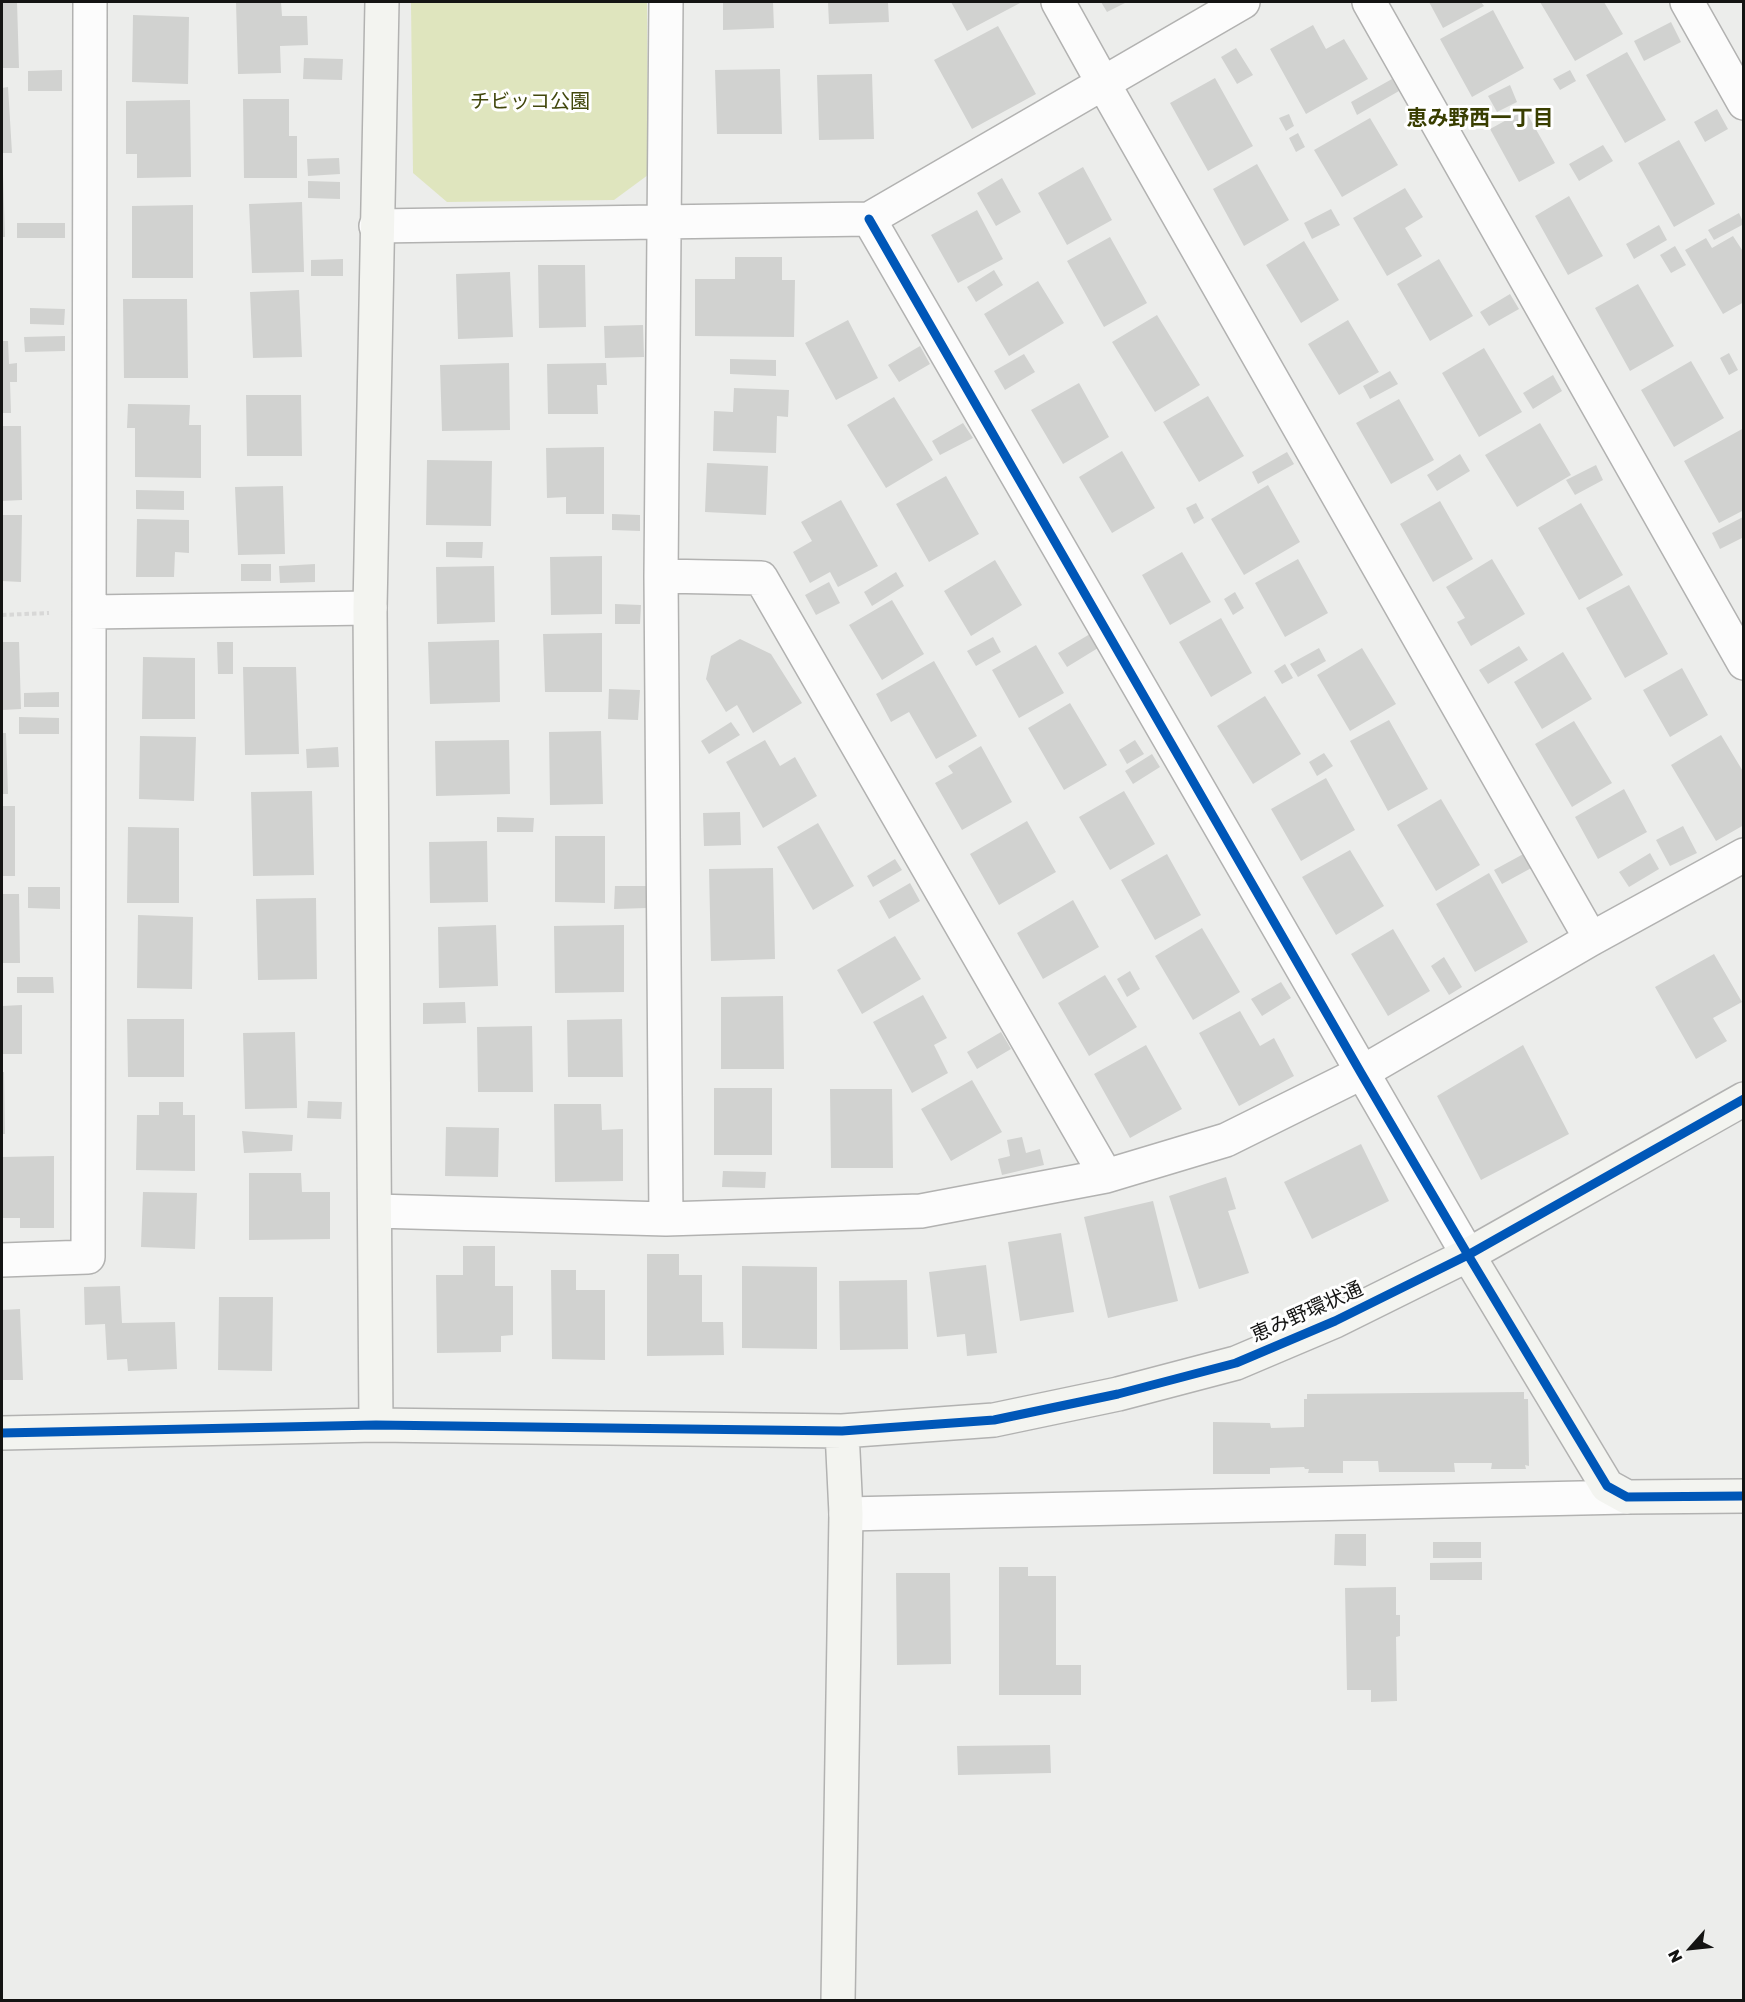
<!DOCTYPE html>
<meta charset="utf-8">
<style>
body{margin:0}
#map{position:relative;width:1745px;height:2002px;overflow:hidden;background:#ecedeb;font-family:"Golos Text",sans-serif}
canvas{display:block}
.frame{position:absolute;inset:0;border:3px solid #141413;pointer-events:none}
.north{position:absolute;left:1661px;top:1918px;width:60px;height:60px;-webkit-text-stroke:4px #fff;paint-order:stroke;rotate:243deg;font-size:16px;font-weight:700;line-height:24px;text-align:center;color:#141413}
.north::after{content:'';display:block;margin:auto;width:21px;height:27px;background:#141413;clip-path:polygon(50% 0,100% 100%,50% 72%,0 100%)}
</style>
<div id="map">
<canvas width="1745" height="2002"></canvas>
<div class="frame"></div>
<div class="north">N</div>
</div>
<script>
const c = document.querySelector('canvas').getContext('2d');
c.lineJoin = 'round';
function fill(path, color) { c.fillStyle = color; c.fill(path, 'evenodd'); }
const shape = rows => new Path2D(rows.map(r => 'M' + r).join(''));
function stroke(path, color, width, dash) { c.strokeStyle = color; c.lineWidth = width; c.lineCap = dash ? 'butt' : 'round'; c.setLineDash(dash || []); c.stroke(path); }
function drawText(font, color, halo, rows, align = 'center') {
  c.font = font + ' "Golos Text","Noto Sans JP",sans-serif'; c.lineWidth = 6; c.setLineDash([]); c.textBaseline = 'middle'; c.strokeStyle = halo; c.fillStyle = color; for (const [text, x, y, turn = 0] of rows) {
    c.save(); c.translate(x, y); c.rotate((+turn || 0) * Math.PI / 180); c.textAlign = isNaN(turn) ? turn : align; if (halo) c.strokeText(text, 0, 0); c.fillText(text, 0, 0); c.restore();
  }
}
fill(shape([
 [411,2,647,2,648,175,614,200,447,202,413,173]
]), '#dfe5be');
fill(shape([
 [2,2,17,2,19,68,2,68],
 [236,2,281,2,282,16,307,16,308,45,280,46,281,73,238,74],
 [723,2,773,2,774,28,723,30],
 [828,2,888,2,889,22,829,24],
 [951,2,1022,2,967,31],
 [1101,2,1127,2,1107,12],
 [1429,2,1481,2,1484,6,1443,28],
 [1540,2,1604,2,1623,34,1575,61],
 [1493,10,1524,68,1472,97,1440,39],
 [133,15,189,17,188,84,132,82],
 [1671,22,1681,42,1644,61,1634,41],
 [1313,25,1326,49,1344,39,1368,79,1306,114,1270,49],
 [998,26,1036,94,972,129,934,60],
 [1236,48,1253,75,1237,84,1221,57],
 [1627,52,1666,120,1625,143,1586,75],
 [304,58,343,59,342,80,303,79],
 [780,69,782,134,717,134,715,70],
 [62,70,62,91,28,91,28,71],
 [1570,70,1576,81,1560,90,1553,79],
 [872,74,874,139,819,140,817,75],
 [1215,78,1253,146,1208,171,1170,103],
 [1392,79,1399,91,1357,115,1351,102],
 [1510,85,1517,102,1497,112,1488,96],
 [8,87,12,153,2,153,2,88],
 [243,99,289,99,289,136,297,136,297,178,244,178],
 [190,100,191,177,137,178,137,154,126,154,126,101],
 [1717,109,1728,129,1705,142,1694,122],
 [1525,110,1555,163,1519,182,1490,129],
 [1289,114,1294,126,1286,131,1279,118],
 [1370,118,1398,165,1342,197,1314,150],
 [1298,133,1305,147,1296,152,1289,138],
 [1679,140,1715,204,1674,227,1638,163],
 [1603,145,1613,161,1579,181,1569,164],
 [339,158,340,174,308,176,307,159],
 [1257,164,1289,220,1244,246,1213,189],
 [1083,167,1112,220,1067,245,1038,193],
 [2,174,3,174,5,237,2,237],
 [1002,178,1021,212,996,226,977,193],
 [308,181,340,182,340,199,308,198],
 [1405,188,1423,217,1405,228,1422,256,1387,276,1353,218],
 [1569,196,1603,256,1568,275,1535,216],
 [302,202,304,272,252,273,249,204],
 [193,205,193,278,132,278,132,206],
 [1331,209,1340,225,1312,239,1304,223],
 [977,210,1003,259,958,283,931,235],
 [1739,213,1744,224,1714,240,1708,230],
 [17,223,65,223,65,238,17,238],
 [1659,225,1667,240,1634,259,1626,244],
 [1733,236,1744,253,1744,302,1723,314,1685,250,1706,238,1712,248],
 [1110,237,1147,303,1104,327,1067,261],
 [1304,241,1339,300,1301,323,1266,265],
 [1675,246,1686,265,1671,273,1660,255],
 [735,257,782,257,782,280,795,280,794,337,695,336,695,279,735,279],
 [343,259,343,276,311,276,311,260],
 [1439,259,1473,316,1430,341,1397,284],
 [538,265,585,265,586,327,539,328],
 [994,270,1003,285,976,302,967,287],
 [510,272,513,337,458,339,456,274],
 [1038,281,1064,323,1009,356,984,314],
 [1638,284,1674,346,1630,371,1595,308],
 [299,290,302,357,253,358,250,292],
 [1510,294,1519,309,1489,326,1480,312],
 [123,299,187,299,188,378,124,378],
 [30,308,65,309,64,325,30,324],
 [1157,315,1200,385,1155,412,1112,342],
 [848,320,878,378,836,400,805,343],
 [1348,320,1379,372,1339,395,1308,344],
 [643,325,644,357,605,358,604,326],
 [65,336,65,351,25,352,24,337],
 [2,341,8,341,9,364,17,363,17,382,10,382,11,413,2,413],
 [920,346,930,364,899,382,888,365],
 [1484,348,1522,412,1479,437,1442,373],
 [1729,353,1738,370,1729,375,1720,358],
 [1024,354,1035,372,1005,390,994,371],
 [730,359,776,360,776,376,730,374],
 [1691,361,1724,418,1674,447,1641,390],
 [509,363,510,430,442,431,440,365],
 [606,363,607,385,597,385,598,414,548,414,547,364],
 [1390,371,1398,384,1370,399,1363,386],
 [1553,375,1562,391,1533,409,1523,393],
 [1079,383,1109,437,1063,464,1031,410],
 [734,388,789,390,788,417,777,416,776,453,713,451,714,411,733,412],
 [246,395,301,395,302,456,247,456],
 [1208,396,1244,456,1199,482,1163,422],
 [894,397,933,460,886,488,847,425],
 [1399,399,1434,460,1391,484,1356,423],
 [128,404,190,405,189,425,201,425,201,478,135,477,135,428,127,428],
 [963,423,973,438,940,455,932,441],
 [1540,423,1571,475,1517,507,1485,455],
 [2,426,21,426,22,500,2,501],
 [1744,428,1744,510,1719,523,1684,461],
 [604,447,604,514,566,514,566,497,547,498,546,448],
 [1122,451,1155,508,1112,533,1079,477],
 [1287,452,1294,464,1258,484,1252,472],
 [1460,454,1470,471,1437,491,1427,475],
 [427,460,492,461,491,526,426,525],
 [707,463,768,466,766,515,705,512],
 [1596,465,1603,480,1575,495,1566,480],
 [946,476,979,534,929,562,896,504],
 [1268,485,1300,542,1244,575,1211,519],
 [283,486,285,554,238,555,235,487],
 [136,490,184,491,184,510,136,509],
 [841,500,878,566,838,587,830,572,810,583,793,552,812,541,801,522],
 [1440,501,1473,559,1433,582,1400,524],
 [1196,503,1204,518,1194,524,1186,508],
 [1581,503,1623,575,1579,600,1538,528],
 [612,514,640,515,640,531,612,530],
 [2,515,22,515,21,582,2,581],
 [1743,517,1744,537,1720,549,1712,533],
 [137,519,189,520,189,553,175,552,174,577,136,577],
 [446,542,483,542,482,558,446,557],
 [1182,552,1211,602,1170,625,1142,575],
 [602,556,602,614,551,615,550,557],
 [1298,559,1328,613,1285,637,1255,583],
 [1492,559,1525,614,1471,646,1457,622,1465,618,1446,587],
 [995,560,1022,605,971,636,944,591],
 [241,564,271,564,271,581,241,581],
 [315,564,315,582,280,583,279,566],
 [494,566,495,622,437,624,436,567],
 [896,572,904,586,872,606,864,592],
 [829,582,840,603,816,615,805,595],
 [1629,585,1668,654,1625,678,1586,608],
 [1235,592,1244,608,1233,615,1224,599],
 [892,600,924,654,882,680,849,625],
 [615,604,641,605,640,624,615,624],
 [1221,618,1252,673,1211,697,1179,642],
 [602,633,602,692,545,692,543,634],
 [1090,634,1098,648,1067,667,1058,653],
 [993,637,1001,652,976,666,967,651],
 [740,639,771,654,802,703,753,733,737,705,726,712,706,679,711,656],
 [499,640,500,702,430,704,428,642],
 [2,642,19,642,21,709,2,710],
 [217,642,233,642,233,674,218,674],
 [1036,645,1064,693,1019,718,992,670],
 [1519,646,1528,660,1488,684,1479,670],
 [1319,648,1326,661,1298,677,1290,664],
 [1362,648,1396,704,1350,731,1317,675],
 [1563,652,1592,699,1542,729,1514,682],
 [143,657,195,658,195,719,142,719],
 [934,661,977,736,936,759,909,712,891,722,876,694],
 [1285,664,1293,678,1282,684,1274,671],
 [243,667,296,667,299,754,245,755],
 [1682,668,1708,715,1670,737,1643,690],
 [609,689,640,690,638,720,608,719],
 [59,692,59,707,24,707,24,693],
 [1265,696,1301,754,1253,784,1217,726],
 [1070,703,1107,765,1064,790,1028,728],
 [19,717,59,718,59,734,19,734],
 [1389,720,1428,789,1388,811,1350,741],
 [1574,721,1612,783,1572,807,1535,744],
 [731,722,740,735,709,754,701,741],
 [601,731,603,804,550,805,549,732],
 [2,733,6,733,8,794,2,794],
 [1721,735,1744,773,1744,825,1716,841,1671,765],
 [140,736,196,737,194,801,139,799],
 [509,740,510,794,436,796,435,741],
 [765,740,780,766,795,757,817,796,763,828,726,762],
 [1135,740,1144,754,1127,764,1119,750],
 [981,746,1012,802,962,830,935,783,953,773,948,766],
 [338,747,339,767,307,768,306,749],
 [1324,753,1333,766,1317,776,1309,762],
 [1152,754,1160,767,1133,784,1125,771],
 [1326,778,1355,830,1301,861,1271,809],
 [1624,789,1647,832,1598,859,1575,817],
 [312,791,314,875,253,876,251,792],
 [1124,791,1155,844,1110,870,1079,817],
 [1441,799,1480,865,1436,891,1397,825],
 [2,806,15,806,15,876,2,876],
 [740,812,741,845,704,846,703,813],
 [497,817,534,818,533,832,497,832],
 [1027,821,1056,872,999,905,970,854],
 [818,823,854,886,813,910,777,847],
 [1683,826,1697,853,1670,866,1656,840],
 [128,827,179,828,179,903,127,903],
 [555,836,605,836,605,903,555,902],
 [487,841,488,902,430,903,429,842],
 [1350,850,1384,906,1336,935,1302,877],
 [1527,852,1535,866,1502,884,1494,870],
 [1650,853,1659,869,1629,887,1619,872],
 [1167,854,1201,915,1155,940,1121,880],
 [895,859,902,870,873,887,867,876],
 [773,868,775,959,711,961,709,869],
 [1489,873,1528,942,1475,972,1436,904],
 [910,883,920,901,889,919,879,901],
 [615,886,647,886,647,908,614,909],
 [28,887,60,887,60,909,28,908],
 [2,894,19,894,20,963,2,963],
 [316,898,317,979,258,980,256,899],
 [1073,900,1099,947,1043,979,1017,933],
 [138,915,193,917,192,989,137,988],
 [496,925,498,986,439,988,438,927],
 [624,925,624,992,555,993,554,926],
 [1202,928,1240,992,1193,1020,1155,956],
 [1393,929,1430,991,1388,1016,1351,954],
 [895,936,921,979,862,1014,837,970],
 [1714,954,1742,1002,1713,1018,1727,1041,1696,1059,1655,987],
 [1444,957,1462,987,1449,995,1431,966],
 [1130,971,1140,989,1127,997,1117,979],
 [1105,975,1137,1027,1089,1056,1058,1003],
 [17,977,53,977,54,993,17,993],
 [1281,982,1291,998,1262,1016,1251,999],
 [923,995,947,1038,934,1045,948,1073,912,1093,873,1022],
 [783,996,784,1069,721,1069,721,997],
 [465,1002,466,1023,423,1024,423,1003],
 [22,1005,22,1054,2,1054,2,1006],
 [1240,1011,1260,1046,1274,1038,1294,1076,1239,1106,1199,1033],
 [127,1019,184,1019,184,1077,128,1077],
 [622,1019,623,1077,568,1077,567,1020],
 [532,1026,533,1092,478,1092,477,1027],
 [295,1032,297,1108,245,1109,243,1033],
 [1001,1032,1011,1049,977,1069,967,1052],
 [1146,1045,1182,1109,1130,1138,1094,1074],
 [1523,1045,1569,1134,1481,1180,1437,1096],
 [2,1072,4,1072,5,1134,2,1134],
 [972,1080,1002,1132,951,1161,921,1109],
 [714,1088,772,1088,772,1155,714,1155],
 [830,1089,892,1089,893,1168,831,1168],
 [308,1101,342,1102,341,1119,307,1118],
 [159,1102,183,1102,183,1115,195,1115,195,1171,136,1170,137,1115,159,1115],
 [554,1104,601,1104,602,1130,623,1129,623,1181,555,1182],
 [446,1127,499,1128,498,1177,445,1176],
 [242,1131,293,1135,292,1151,244,1153],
 [1022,1137,1026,1153,1040,1149,1044,1165,1002,1175,998,1159,1010,1156,1007,1140],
 [1361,1144,1389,1201,1312,1239,1284,1182],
 [54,1156,54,1228,20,1228,20,1218,2,1218,2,1157],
 [723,1171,766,1172,765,1188,722,1187],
 [249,1173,301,1173,302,1192,330,1192,330,1239,249,1240],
 [1226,1177,1236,1209,1228,1211,1249,1273,1199,1289,1169,1196],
 [143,1192,197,1193,195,1249,141,1247],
 [1153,1201,1178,1301,1108,1318,1084,1217],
 [1061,1233,1074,1312,1020,1321,1008,1242],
 [463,1246,495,1246,495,1286,513,1286,513,1335,501,1336,501,1352,437,1353,436,1275,463,1275],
 [647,1254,679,1254,679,1275,702,1275,702,1322,723,1322,724,1355,647,1356],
 [986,1265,997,1353,967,1356,965,1334,937,1337,929,1272],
 [742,1266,817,1267,817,1349,742,1348],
 [551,1270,576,1270,576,1290,605,1290,605,1360,552,1359],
 [907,1280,908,1349,840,1350,839,1281],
 [120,1286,122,1323,175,1322,177,1369,128,1371,127,1359,107,1360,105,1324,85,1325,84,1287],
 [219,1297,273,1297,272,1371,218,1370],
 [20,1309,23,1380,2,1380,2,1310],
 [1524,1392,1524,1399,1528,1399,1529,1466,1525,1465,1526,1469,1491,1469,1492,1463,1454,1463,1455,1472,1379,1472,1378,1461,1343,1461,1343,1473,1308,1473,1309,1469,1305,1469,1304,1467,1270,1468,1270,1474,1213,1474,1213,1422,1270,1423,1271,1428,1304,1427,1304,1399,1307,1399,1307,1394],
 [1335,1534,1366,1534,1366,1566,1334,1565],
 [1433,1542,1481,1542,1481,1558,1433,1558],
 [1482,1562,1482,1580,1430,1580,1430,1563],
 [999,1567,1028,1567,1028,1576,1056,1576,1056,1665,1081,1665,1081,1695,999,1695],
 [896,1573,950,1573,951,1664,897,1665],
 [1396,1587,1396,1615,1400,1615,1400,1636,1396,1637,1397,1701,1371,1702,1371,1690,1347,1690,1345,1588],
 [1050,1745,1051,1773,958,1775,957,1746]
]), '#d1d2d0');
const street = shape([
 [1058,2,1103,83,1591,939],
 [1369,2,1744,663],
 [1687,2,1744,103],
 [869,219,1468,1255],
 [376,226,869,219,1243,2],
 [661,576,761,578,1106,1176],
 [89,612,370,608],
 [375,1211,666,1219,921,1211,1106,1176,1226,1140,1361,1073,1591,939,1744,855],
 [666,1219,661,576,666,2],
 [2,1260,88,1257,90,2],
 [846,1514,1627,1497]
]);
const secondary = shape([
 [1468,1255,1607,1486,1627,1497,1744,1496],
 [376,1425,370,608,382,2],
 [2,1433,376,1425,842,1431,994,1420,1118,1394,1236,1363,1335,1321,1468,1255,1744,1099],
 [838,2000,846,1514,842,1431]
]);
stroke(street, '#b2b2b1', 36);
stroke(secondary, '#b2b2b1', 36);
stroke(shape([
 [2,615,49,613]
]), '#d8d8d7', 4, [4.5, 3]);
stroke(street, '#fcfcfc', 33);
stroke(secondary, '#f3f4f0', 33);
stroke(shape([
 [869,219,1361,1073,1468,1255,1607,1486,1627,1497,1744,1496],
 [2,1433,376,1425,842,1431,994,1420,1118,1394,1236,1363,1335,1321,1468,1255,1744,1099]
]), '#0057b8', 9);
drawText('20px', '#42480d', '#fff', [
 ["チビッコ公園",530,102]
]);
drawText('20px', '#141413', '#fff', [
 ["恵み野環状通",1307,1312,-24]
]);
drawText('bold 21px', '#393e00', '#fff', [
 ["恵み野西一丁目",1480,118]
]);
</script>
